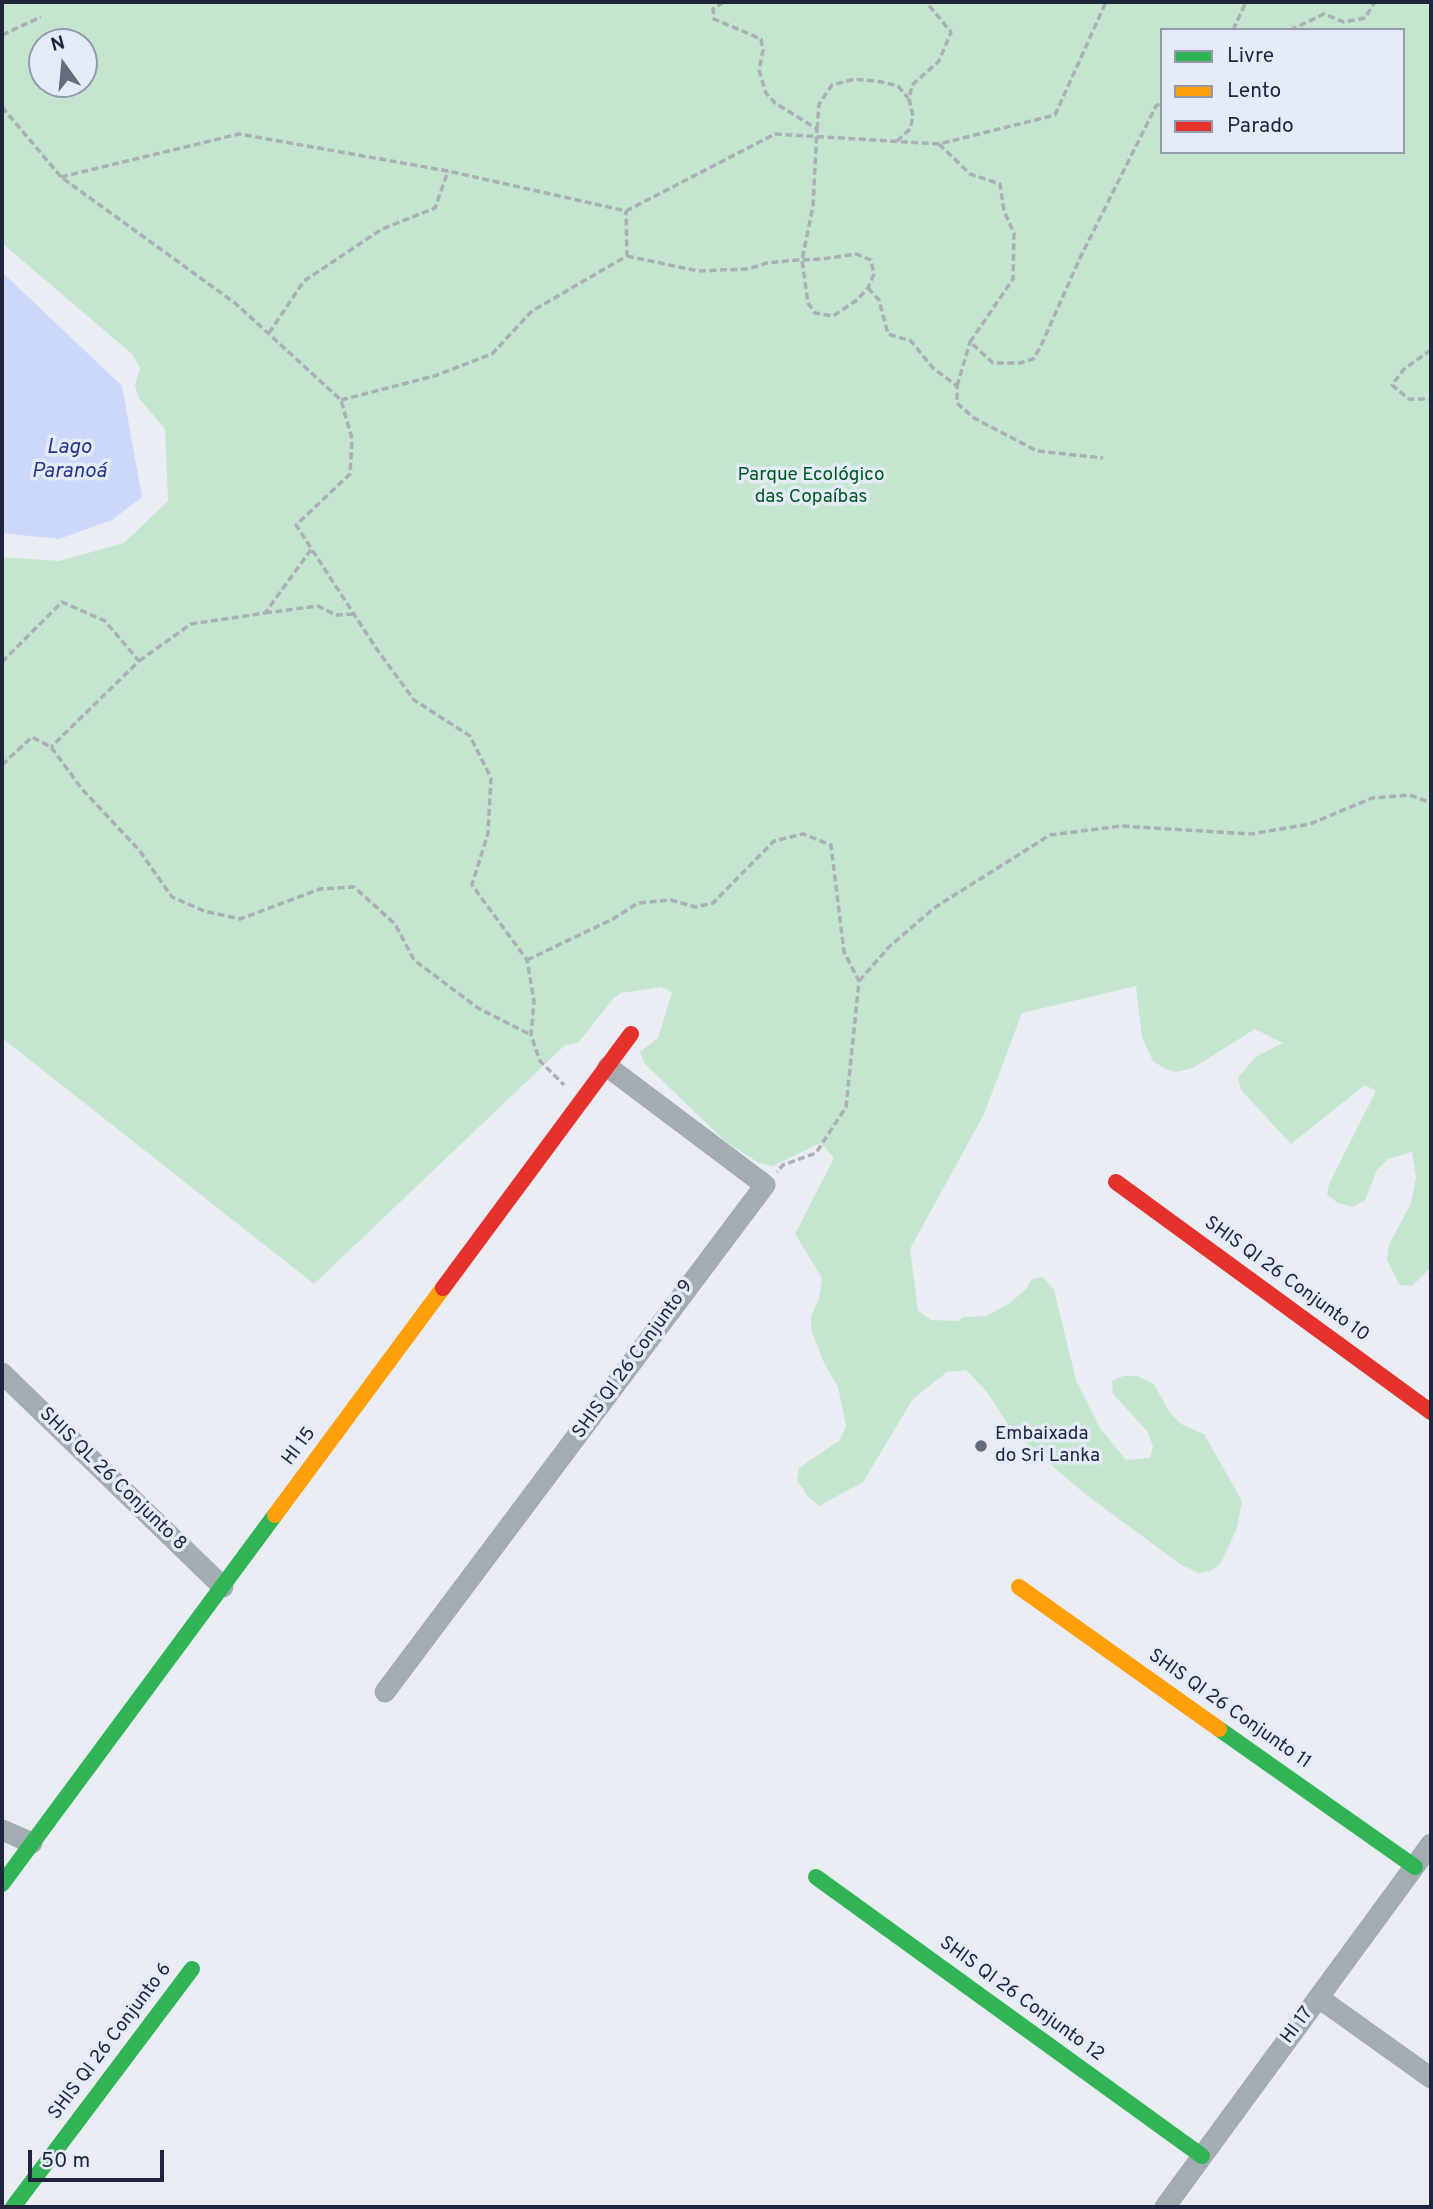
<!DOCTYPE html>
<meta charset="utf-8">
<style>
body{margin:0}
#map{position:relative;width:1433px;height:2209px;overflow:hidden;background:#e9ecf3;font-family:Overpass,sans-serif}
canvas{display:block}
.frame{position:absolute;inset:0;border:4px solid #1e253c;pointer-events:none}
.legend{position:absolute;left:1160px;top:28px;width:245px;height:126px;box-sizing:border-box;background:#e5eaf7;border:2px solid #959bac;margin:0;padding:9px 12px;list-style:none;font-size:21px;color:#1e253c}
.legend li{display:flex;align-items:center;gap:14px;height:35px}
.legend b{width:35px;border:2px solid #959bac}
.north{position:absolute;left:28px;top:28px;width:70px;height:70px;box-sizing:border-box;background:#e5eaf7;border:2px solid #959bac;border-radius:50%;rotate:345deg;font-size:19px;font-weight:700;line-height:28px;text-align:center;color:#1e253c}
.north::after{content:'';display:block;margin:auto;width:24px;height:32px;background:#656b7c;clip-path:polygon(50% 0,100% 100%,50% 72%,0 100%)}
.scale{position:absolute;left:28px;top:2150px;width:136px;height:32px;box-sizing:border-box;border:4px solid #1e253c;border-top:0;padding-left:9px;font-size:21px;line-height:24px;white-space:nowrap;color:#1e253c;-webkit-text-stroke:5px #e5eaf7;paint-order:stroke}
</style>
<div id="map">
<canvas width="1433" height="2209"></canvas>
<div class="frame"></div>
<ul class="legend">
<li><b style="height:9px;background:#30b455"></b>Livre</li>
<li><b style="height:9px;background:#ff9f0a"></b>Lento</li>
<li><b style="height:9px;background:#e5322d"></b>Parado</li>
</ul>
<div class="north">N</div>
<div class="scale">50 m</div>
</div>
<script>
const c = document.querySelector('canvas').getContext('2d');
c.lineJoin = 'round';
function fill(path, color) { c.fillStyle = color; c.fill(path, 'evenodd'); }
const shape = rows => new Path2D(rows.map(r => 'M' + r).join(''));
function stroke(path, color, width, dash) { c.strokeStyle = color; c.lineWidth = width; c.lineCap = dash ? 'butt' : 'round'; c.setLineDash(dash || []); c.stroke(path); }
function drawText(font, color, halo, rows, align = 'center') {
  c.font = font + ' Overpass,sans-serif'; c.lineWidth = 7; c.setLineDash([]); c.textBaseline = 'middle'; c.strokeStyle = halo; c.fillStyle = color; for (const [text, x, y, turn = 0] of rows) {
    c.save(); c.translate(x, y); c.rotate((+turn || 0) * Math.PI / 180); c.textAlign = isNaN(turn) ? turn : align; if (halo) c.strokeText(text, 0, 0); c.fillText(text, 0, 0); c.restore();
  }
}
fill(shape([
 [2,2,1431,2,1431,1267,1412,1286,1400,1285,1387,1260,1389,1245,1411,1203,1416,1177,1412,1152,1388,1159,1377,1170,1365,1200,1353,1207,1338,1203,1327,1195,1329,1184,1376,1091,1365,1085,1291,1144,1241,1090,1238,1078,1255,1057,1283,1043,1255,1029,1193,1068,1176,1072,1164,1068,1153,1061,1142,1038,1136,986,1022,1013,984,1114,910,1249,918,1311,931,1320,958,1321,963,1317,986,1316,1010,1303,1026,1289,1032,1279,1043,1277,1054,1290,1076,1380,1100,1428,1126,1460,1150,1458,1153,1447,1148,1432,1113,1394,1112,1381,1123,1376,1137,1376,1154,1384,1170,1413,1181,1424,1204,1434,1242,1501,1237,1528,1221,1563,1211,1571,1199,1573,1180,1564,1085,1494,1013,1432,987,1392,966,1370,947,1372,913,1399,863,1482,819,1506,808,1497,797,1480,799,1468,840,1440,846,1426,838,1387,824,1363,811,1329,811,1316,819,1298,822,1278,795,1234,834,1158,821,1143,772,1166,759,1163,726,1142,645,1064,640,1052,658,1038,672,992,661,987,621,993,613,999,578,1043,565,1045,314,1284,2,1038,2,557,59,561,124,543,168,501,165,429,138,397,135,385,140,368,133,355,2,243],
 [1162,30,1403,30,1403,152,1162,152],
 [42,42,84,42,84,84,42,84]
]), '#c4e6cf');
fill(shape([
 [2,272,122,386,142,497,112,520,59,539,2,533]
]), '#ccd8f9');
stroke(shape([
 [1233,30,1246,2],
 [1290,30,1324,14,1344,22,1365,18,1375,2],
 [2,35,41,17],
 [2,107,61,177,235,303,341,400,352,439,350,474,296,525,376,648,414,700,470,736,491,778,488,833,472,885,527,960,534,1001,531,1035,540,1061,564,1085],
 [817,129,819,104,832,85,855,79,882,82,898,86,908,98],
 [897,141,910,129,913,116,909,99,912,85,939,61,951,32,926,2],
 [939,144,970,174,1000,184,1004,211,1014,233,1013,279,970,342,993,363,1020,363,1033,359,1040,348,1080,258,1156,106,1162,102],
 [61,177,239,134,448,171,626,211,775,134,939,144,1055,115,1106,2],
 [627,256,698,271,748,269,767,263,797,260,802,260,822,259,856,254,871,260,874,274,868,288,857,300,833,316,815,313,808,303,802,260,813,206,817,129,775,103,766,93,759,70,763,50,761,39,714,19,713,9,724,2],
 [868,288,879,300,888,334,911,341,933,368,957,386,957,403,974,418,1037,451,1103,458],
 [269,333,304,281,382,229,435,208,448,171],
 [1431,350,1404,369,1392,385,1409,399,1431,399],
 [957,386,970,342],
 [341,400,434,376,492,354,532,311,627,256,626,211],
 [265,613,318,606,336,615,355,614],
 [139,661,191,624,265,613,313,547],
 [2,662,62,602,105,621,139,661,51,747],
 [2,765,32,737,51,747,82,789,139,850,172,897,204,911,240,919,320,889,354,887,395,924,414,960,478,1008,531,1035],
 [527,960,613,919,638,903,671,900,695,907,713,903,774,841,803,834,831,845,844,952,859,981,846,1107,816,1153,783,1165,777,1172],
 [859,981,889,947,934,908,1050,835,1121,826,1251,834,1310,824,1372,798,1410,795,1431,803]
]), '#abb1b7', 3.5, [7, 3.5]);
stroke(shape([
 [2,1373,223,1587],
 [385,1692,765,1185,608,1067],
 [2,1830,32,1843],
 [1319,1998,1431,2078],
 [1165,2207,1431,1844]
]), '#a3acb0', 21);
stroke(shape([
 [1219,1729,1415,1867],
 [816,1877,1202,2156],
 [2,1884,275,1515],
 [13,2207,192,1969]
]), '#30b455', 16);
stroke(shape([
 [275,1515,443,1288],
 [1019,1587,1219,1729]
]), '#ff9f0a', 16);
stroke(shape([
 [1116,1182,1431,1412],
 [443,1288,631,1034]
]), '#e5322d', 16);
for (const [x, y, r, color] of [
 [981,1446,7,"#656b7c"]
]) { const dot = new Path2D(); dot.arc(x, y, r, 0, 2 * Math.PI); c.fillStyle = color; c.fill(dot); stroke(dot, '#e5eaf7', 2.5); }
drawText('19px', '#015a26', '#e5eaf7', [
 ["Parque Ecológico",811,476],
 ["das Copaíbas",811,498]
]);
drawText('19px', '#1e253c', '#e5eaf7', [
 ["SHIS QI 26 Conjunto 10",1286,1280,36],
 ["SHIS QI 26 Conjunto 9",634,1360,-54],
 ["HI 15",300,1447,-53],
 ["SHIS QL 26 Conjunto 8",112,1480,44],
 ["SHIS QI 26 Conjunto 11",1229,1710,35],
 ["SHIS QI 26 Conjunto 12",1021,2000,36],
 ["HI 17",1298,2026,-53],
 ["SHIS QI 26 Conjunto 6",111,2042,-53]
]);
drawText('19px', '#1e253c', '#e5eaf7', [
 ["Embaixada",995,1435],
 ["do Sri Lanka",995,1457]
], 'left');
drawText('italic 21px', '#27368a', '#e5eaf7', [
 ["Lago",69,449],
 ["Paranoá",69,473]
]);
</script>
